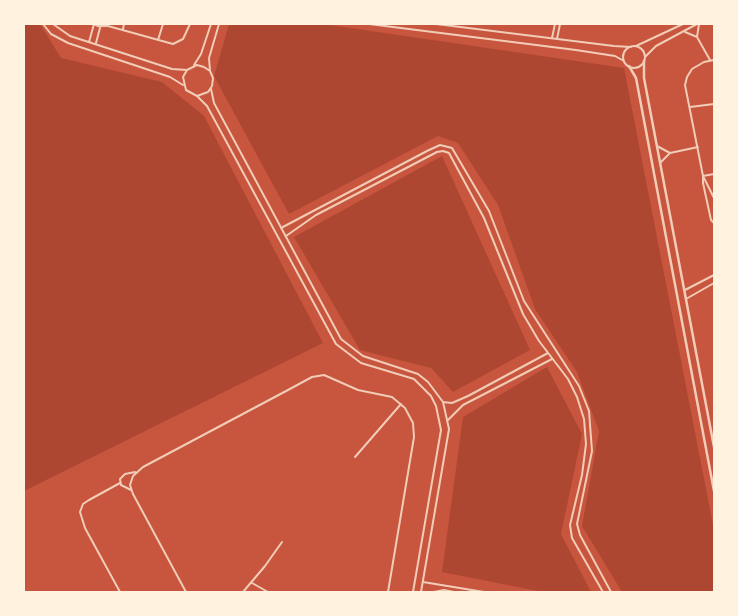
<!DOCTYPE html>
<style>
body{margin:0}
#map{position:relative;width:738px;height:616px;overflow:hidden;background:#c8553d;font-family:"Work Sans",sans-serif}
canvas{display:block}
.frame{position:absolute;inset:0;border:25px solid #fff3e0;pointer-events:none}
</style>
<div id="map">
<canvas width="738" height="616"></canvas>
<div class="frame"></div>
</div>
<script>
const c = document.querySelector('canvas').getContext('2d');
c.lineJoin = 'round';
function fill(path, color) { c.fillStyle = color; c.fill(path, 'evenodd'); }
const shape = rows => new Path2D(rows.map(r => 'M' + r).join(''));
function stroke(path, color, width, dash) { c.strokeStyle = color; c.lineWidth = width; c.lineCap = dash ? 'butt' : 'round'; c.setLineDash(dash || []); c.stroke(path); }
fill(shape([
 [24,24,40,24,61,58,162,82,204,116,323,343,24,491],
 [229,24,323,24,624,68,714,530,714,592,622,592,582,526,599,431,577,372,535,309,498,205,458,143,438,136,289,214,214,76],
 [442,156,530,350,453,392,431,368,360,350,294,237],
 [547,367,582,434,561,534,591,592,543,592,442,572,463,417]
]), '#ae4732');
stroke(shape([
 [43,24,51,34,68,43,170,77,183,85],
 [53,24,70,36,172,69,187,70,197,65,204,67,210,71,213,78,212,86,208,92,197,96,186,90,183,77,187,70],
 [94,24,98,26,108,26,173,44,183,39,190,24],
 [369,24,576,50,615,56,624,61],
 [436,24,614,46,631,47],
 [123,29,124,24],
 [685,32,697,37,710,60],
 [697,37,699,24],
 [552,38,555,24],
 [557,39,560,24],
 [158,40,163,24],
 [89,42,94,24],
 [96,43,101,24],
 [636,46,683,24],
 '623 57a11 11 0 1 1 22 0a11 11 0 1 1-22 0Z',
 [645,57,656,46,697,24],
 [714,60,704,62,692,69,687,77,685,85,703,176,714,198],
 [194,65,201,54,211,24],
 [210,71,209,58,219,24],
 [211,89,214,103,341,339,363,356,418,374,428,382,443,402,449,429,421,592],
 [197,96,207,106,336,344,361,363,414,379,431,396,436,406,441,430,413,592],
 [690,107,714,104],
 [657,146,670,153],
 [660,163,670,153,698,147],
 [714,174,703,176,703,183,711,220,714,223],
 [281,228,427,151,440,145,452,148,489,211,524,301,579,386,589,411,592,451,577,524,580,535,611,592],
 [286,236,316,215,437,152,443,151,449,153,484,218,523,314,539,341,568,379,577,397,584,419,586,444,582,475,570,525,572,538,603,592],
 [685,290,714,275],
 [686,299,714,283],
 [443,402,452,403,468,396,548,353],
 [448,420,463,405,552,359],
 [355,457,401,404],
 [131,490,121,485,120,479,125,474,135,472],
 [423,582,484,592],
 [252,583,268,592],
 [120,592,85,528,80,512,83,504,89,500,120,483],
 [186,592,133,494,130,485,133,476,143,467,288,390,312,377,324,375,358,390,392,397,405,408,413,423,414,437,388,592],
 [243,592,265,566,282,542],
 [434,592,444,590,454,592]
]), '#f1ccb7', 2);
stroke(shape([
 [644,61,644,78,714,447],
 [629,66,636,78,714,491]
]), '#f1ccb7', 2.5);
</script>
